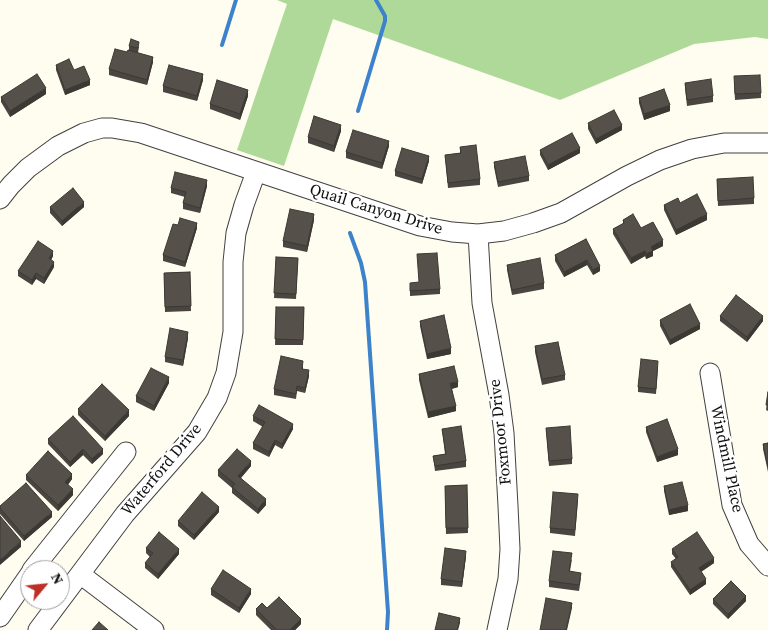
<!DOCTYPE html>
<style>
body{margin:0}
#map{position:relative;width:768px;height:630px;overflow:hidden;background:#fffdef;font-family:"Source Serif 4",serif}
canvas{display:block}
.north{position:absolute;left:20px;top:560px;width:50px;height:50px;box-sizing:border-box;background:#fff;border:1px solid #9f9f9f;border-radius:50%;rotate:62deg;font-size:14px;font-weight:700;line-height:20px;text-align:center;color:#0e0e0e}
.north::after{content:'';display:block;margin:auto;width:18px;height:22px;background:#bc3028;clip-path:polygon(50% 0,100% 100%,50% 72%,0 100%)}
</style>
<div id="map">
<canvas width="768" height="630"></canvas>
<div class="north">N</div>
</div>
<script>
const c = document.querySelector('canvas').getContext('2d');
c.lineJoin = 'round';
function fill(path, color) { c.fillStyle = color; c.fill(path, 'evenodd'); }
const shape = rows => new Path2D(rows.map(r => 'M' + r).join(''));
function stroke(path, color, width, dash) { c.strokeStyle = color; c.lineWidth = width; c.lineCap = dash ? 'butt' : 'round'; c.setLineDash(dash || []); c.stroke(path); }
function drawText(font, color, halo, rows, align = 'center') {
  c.font = font + ' "Source Serif 4",serif'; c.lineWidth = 5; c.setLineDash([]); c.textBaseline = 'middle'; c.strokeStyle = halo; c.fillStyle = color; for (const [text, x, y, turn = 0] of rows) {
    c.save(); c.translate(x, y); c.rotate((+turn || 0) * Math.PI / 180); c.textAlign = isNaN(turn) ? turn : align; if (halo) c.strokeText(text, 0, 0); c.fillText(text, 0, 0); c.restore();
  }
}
fill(shape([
 [277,0,768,0,768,39,755,37,694,44,560,100,333,19,284,166,237,150,287,4]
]), '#afd999');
stroke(shape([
 [222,45,236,0],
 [358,111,385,21,385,16,376,0],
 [350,233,361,263,365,282,388,612,387,630]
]), '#3d83cb', 4);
const minor = shape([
 [0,199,11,185,28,168,58,146,84,133,102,128,112,128,141,133,420,226,452,232,478,234,504,231,533,223,561,213,627,176,660,160,692,149,724,143,768,143],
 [478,234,482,303,499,395,504,433,508,506,510,549,508,579,497,630],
 [710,373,732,505,749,544,768,566],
 [32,570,126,452],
 [80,574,154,630],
 [0,617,30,574],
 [38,630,125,514,197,432,217,398,226,373,233,332,233,262,236,233,244,205,256,172]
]);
stroke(minor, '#414141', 21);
stroke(minor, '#fff', 19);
fill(shape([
 [129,46,139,47,138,53,153,62,147,85,109,75,109,69,127,52,129,50],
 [56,65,74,70,90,85,65,95,56,70],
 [203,80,197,101,163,92,163,86],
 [734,82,761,93,761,98,735,100],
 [685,83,713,96,713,102,687,106,685,88],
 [46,94,10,117,1,102,1,97],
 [248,96,240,120,210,109,210,104],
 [639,98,670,111,644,120,639,103],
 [588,123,622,130,596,144,588,129],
 [341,131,334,152,308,143,308,137],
 [389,146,382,169,346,158,346,152],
 [460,147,480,179,480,185,448,188,445,155,460,153],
 [540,150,580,153,548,170,540,155],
 [429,161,422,184,395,176,395,171],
 [494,162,529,176,529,181,498,187,494,167],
 [717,179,754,198,754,204,718,206],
 [207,186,200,213,183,209,183,203,185,197,171,193,171,188],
 [680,203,707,220,676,235,664,210,664,205],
 [50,207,84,207,62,226,50,213],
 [314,220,307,252,283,247,283,241],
 [623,220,641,228,663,246,653,251,653,256,646,259,645,256,631,264,613,234,613,229,623,224],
 [178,225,197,228,185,267,163,261,163,255],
 [586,239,600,271,593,275,587,265,564,277,555,261,555,255],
 [53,256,51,260,54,267,44,284,36,279,32,285,18,276,18,271],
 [276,257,298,258,296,299,274,298],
 [507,265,544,283,544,289,512,295,507,270],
 [190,272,191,311,165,312,164,273],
 [410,283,440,289,440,294,410,296],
 [276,307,304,307,303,345,275,345],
 [720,316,763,321,747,342,720,321],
 [660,320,700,329,670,345,660,326],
 [420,321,451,354,427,359,420,326],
 [188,338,183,366,165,362,165,357],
 [535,346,565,375,565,380,542,385,535,352],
 [303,366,303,369,309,376,305,393,297,391,296,399,274,395,274,389],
 [658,366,656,394,638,392,638,387],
 [419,374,458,387,452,389,456,411,428,418,419,380],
 [169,383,154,411,136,402,136,396],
 [768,392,768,411,766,410],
 [78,409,129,416,105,441,78,415],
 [253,416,293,429,282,449,275,445,269,457,253,449,253,443,263,427,253,421],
 [646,427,678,455,657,462,646,432],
 [546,428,572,459,572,464,549,466],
 [442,429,466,461,466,467,435,471,433,456,445,454],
 [48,439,103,454,92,464,83,455,70,467,48,444],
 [768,443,768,472,763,449,763,444],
 [251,466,241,478,266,505,258,514,232,493,232,488,218,476,218,470],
 [26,475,72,479,68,485,73,495,58,511,26,480],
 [467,485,468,533,446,534,445,486],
 [664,486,688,511,669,515,664,491],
 [578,499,575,536,550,533,550,528],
 [0,506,52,517,24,541,0,514],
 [219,512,194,540,178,526,178,521],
 [146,548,179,554,158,579,145,568,145,563,150,557,146,553],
 [672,549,714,563,701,572,706,584,690,595,671,567,671,562,676,559,672,554],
 [466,556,462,587,441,585,441,579],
 [572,559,570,571,581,578,579,591,549,587,549,581],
 [211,589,251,594,239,613,211,595],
 [713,599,746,601,728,619,713,604],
 [267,608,301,624,295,630,271,630,256,615,256,609]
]), '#4a4540');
fill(shape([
 [153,57,153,62,147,85,147,80],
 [203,74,203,80,197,101,197,96],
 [90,80,90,85,65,95,65,90],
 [46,88,46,94,10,117,10,111],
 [248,90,248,96,240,120,240,114],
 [670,105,670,111,644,120,644,114],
 [341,125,341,131,334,152,334,146],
 [622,125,622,130,596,144,596,139],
 [389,141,389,146,382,169,382,163],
 [580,148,580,153,548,170,548,165],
 [429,156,429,161,422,184,422,179],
 [207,180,207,186,200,213,200,208],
 [84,202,84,207,62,226,62,221],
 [314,214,314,220,307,252,307,246],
 [707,214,707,220,676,235,676,230],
 [197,223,197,228,185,267,185,262],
 [663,240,663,246,653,251,653,256,646,259,646,254,651,247],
 [53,251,53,256,49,264,49,258],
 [645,251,645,256,631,264,631,258],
 [587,260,587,265,564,277,564,272],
 [54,262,54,267,44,284,44,278],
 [600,266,600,271,593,275,593,270],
 [36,273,36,279,32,285,32,280],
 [763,316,763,321,747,342,747,337],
 [700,324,700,329,670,345,670,340],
 [188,332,188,338,183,366,183,360],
 [451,348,451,354,427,359,427,354],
 [309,370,309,376,305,393,305,388],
 [169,377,169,383,154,411,154,406],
 [458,382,458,387,450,389,450,383],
 [456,406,456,411,428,418,428,412],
 [129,410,129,416,105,441,105,436],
 [293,424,293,429,282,449,282,444],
 [275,440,275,445,269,457,269,452],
 [83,449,83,455,70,467,70,462],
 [103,449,103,454,92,464,92,459],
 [678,449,678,455,657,462,657,457],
 [251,461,251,466,238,481,238,476],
 [72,474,72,479,65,488,65,482],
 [73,489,73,495,58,511,58,505],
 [266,499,266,505,258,514,258,509],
 [688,505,688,511,669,515,669,510],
 [219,507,219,512,194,540,194,535],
 [52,512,52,517,24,541,24,536],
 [21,541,21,547,0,565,0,560],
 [179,549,179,554,158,579,158,574],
 [466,551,466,556,462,587,462,582],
 [714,558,714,563,699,573,699,568],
 [706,579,706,584,690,595,690,590],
 [251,589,251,594,239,613,239,608],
 [746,596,746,601,728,619,728,614],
 [572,603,572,608,567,630,566,630],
 [460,618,460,623,458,630,457,630],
 [301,619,301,624,295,630,290,630]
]), '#3c3834');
const building = shape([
 [131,39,139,42,138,48,129,46,131,39],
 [115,49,127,52,128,50,153,57,147,80,109,69,115,49],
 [69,59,74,70,84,66,90,80,65,90,56,65,69,59],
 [169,65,203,74,197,96,163,86,169,65],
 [37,74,46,88,10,111,1,97,37,74],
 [760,75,761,93,735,94,734,76,760,75],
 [711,79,713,96,687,100,685,83,711,79],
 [217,80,248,90,240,114,210,104,217,80],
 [664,89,670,105,644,114,639,98,664,89],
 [614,110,622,125,596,139,588,123,614,110],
 [314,116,341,125,334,146,308,137,314,116],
 [353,130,389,141,382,163,346,152,353,130],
 [572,133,580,148,548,165,540,150,572,133],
 [476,145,480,179,448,183,445,155,461,153,460,147,476,145],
 [402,148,429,156,422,179,395,171,402,148],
 [525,156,529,176,498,182,494,162,525,156],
 [175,172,207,180,200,208,183,203,186,192,171,188,175,172],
 [753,177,754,198,718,201,717,179,753,177],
 [73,188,84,202,62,221,50,207,73,188],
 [697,194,707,214,676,230,664,205,678,198,680,203,697,194],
 [290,209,314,214,307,246,283,241,290,209],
 [633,214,641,228,653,222,663,240,651,247,653,251,646,254,645,251,631,258,613,229,624,223,623,220,633,214],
 [180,218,197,223,185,262,163,255,173,224,178,225,180,218],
 [586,239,600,266,593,270,587,260,564,272,555,255,586,239],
 [38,241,53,251,49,258,54,262,44,278,36,273,32,280,18,271,38,241],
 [437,253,440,289,410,291,410,283,419,282,417,254,437,253],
 [276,257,298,258,296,294,274,293,276,257],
 [540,258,544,283,512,290,507,265,540,258],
 [190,272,191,306,165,307,164,273,190,272],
 [736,295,763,316,747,337,720,316,736,295],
 [690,304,700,324,670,340,660,320,690,304],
 [276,307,304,307,303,340,275,339,276,307],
 [444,315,451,348,427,354,420,321,444,315],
 [170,328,188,332,183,360,165,357,170,328],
 [558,342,565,375,542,379,535,346,558,342],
 [281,356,303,361,302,369,309,370,305,388,297,386,296,394,274,389,281,356],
 [641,359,658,361,656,389,638,387,641,359],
 [454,366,458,382,450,383,456,406,428,412,419,374,454,366],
 [151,368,169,377,154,406,136,396,151,368],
 [102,384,129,410,105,436,78,409,102,384],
 [768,392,768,405,766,405,768,392],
 [259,405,293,424,282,444,275,440,269,452,253,443,265,422,253,416,259,405],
 [73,416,103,449,92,459,83,449,70,462,48,439,73,416],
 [667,419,678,449,657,457,646,427,667,419],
 [461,426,466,461,435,466,433,456,446,454,442,429,461,426],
 [570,426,572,459,549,461,546,428,570,426],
 [768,443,768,467,763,444,768,443],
 [237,449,251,461,238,476,266,499,258,509,232,487,235,484,218,470,237,449],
 [48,451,72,474,65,482,73,489,58,505,26,475,48,451],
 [682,482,688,505,669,510,664,486,682,482],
 [26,483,52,512,24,536,0,508,0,506,26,483],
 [467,485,468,528,446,528,445,486,467,485],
 [202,492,219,507,194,535,178,521,202,492],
 [553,492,578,494,575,530,550,528,553,492],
 [0,516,21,541,0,560,0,516],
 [159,532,179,549,158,574,145,563,153,553,146,548,159,532],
 [697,532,714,558,699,568,706,579,690,590,671,562,678,557,672,549,697,532],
 [445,548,466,551,462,582,441,579,445,548],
 [553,551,572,553,569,571,581,573,579,585,549,581,553,551],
 [223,570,251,589,239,608,211,589,223,570],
 [731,581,746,596,728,614,713,599,731,581],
 [279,597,301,619,290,630,277,630,256,609,262,603,267,608,279,597],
 [546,598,572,603,566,630,540,630,546,598],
 [439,613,460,618,457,630,435,630,439,613],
 [99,622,108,630,92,630,99,622]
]);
fill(building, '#56504a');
stroke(building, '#3c3834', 1);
drawText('16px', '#0e0e0e', '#fff', [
 ["Quail Canyon Drive",376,210,17],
 ["Foxmoor Drive",501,432,-96],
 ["Windmill Place",726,459,78],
 ["Waterford Drive",162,470,-50]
]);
</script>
